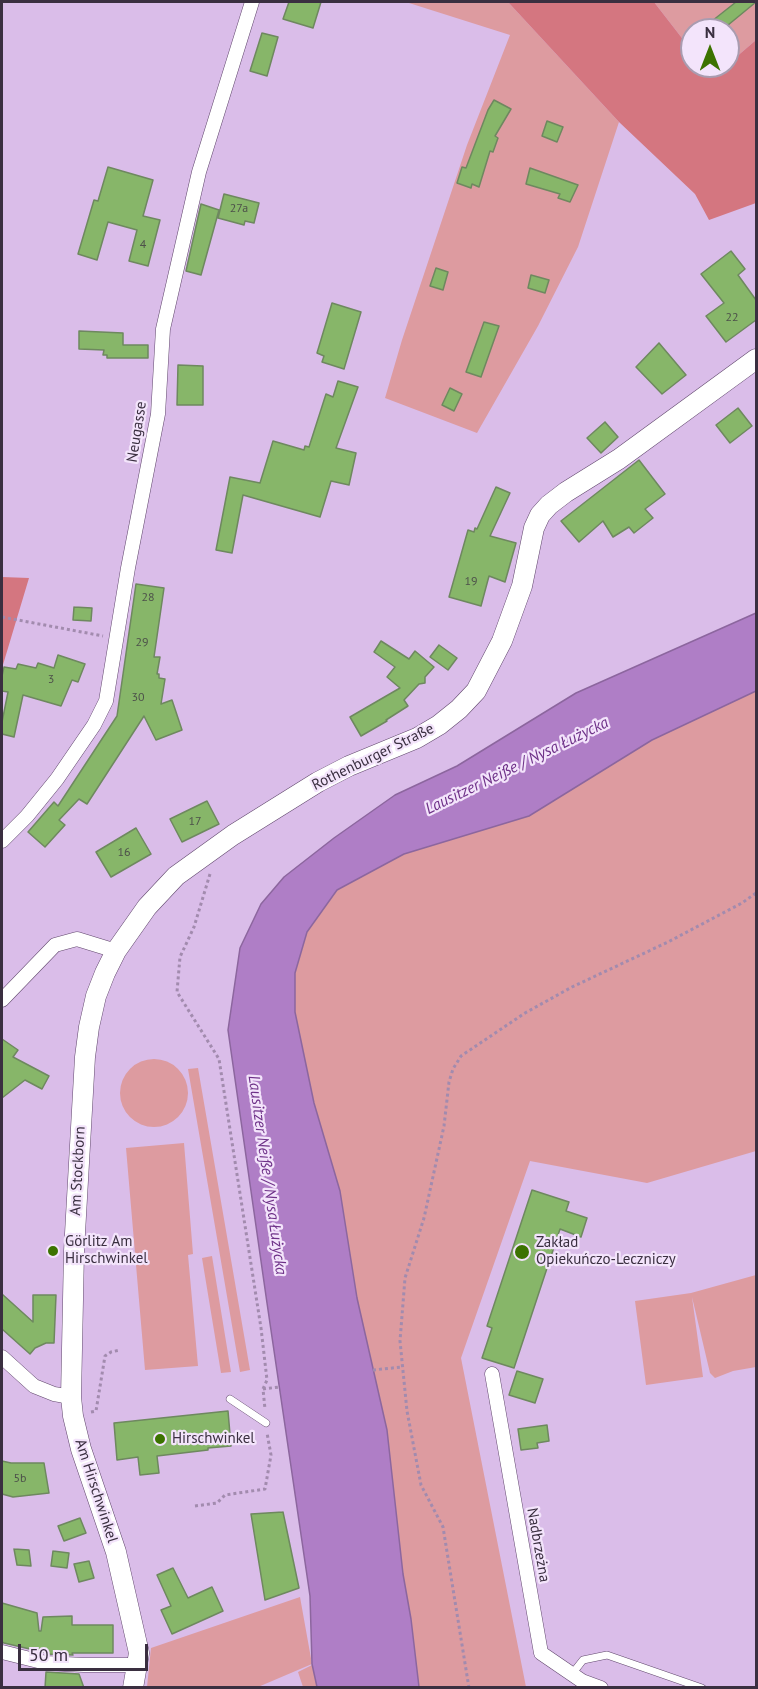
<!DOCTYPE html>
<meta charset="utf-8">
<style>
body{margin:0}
#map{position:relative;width:758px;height:1689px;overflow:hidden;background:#dabde9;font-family:"PT Sans",sans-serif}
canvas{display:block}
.frame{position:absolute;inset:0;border:3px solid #3a2f40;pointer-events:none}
.north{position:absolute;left:680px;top:18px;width:60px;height:60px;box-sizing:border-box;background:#f3e4fb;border:2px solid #a99cb0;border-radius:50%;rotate:0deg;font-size:16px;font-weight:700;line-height:24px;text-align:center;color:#3a2f40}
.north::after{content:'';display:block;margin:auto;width:21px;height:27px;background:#3c7300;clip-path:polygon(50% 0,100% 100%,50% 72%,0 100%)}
.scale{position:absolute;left:18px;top:1644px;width:130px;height:27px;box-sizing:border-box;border:3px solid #3a2f40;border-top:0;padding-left:8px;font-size:18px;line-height:21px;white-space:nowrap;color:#3a2f40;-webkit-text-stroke:4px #f3e4fb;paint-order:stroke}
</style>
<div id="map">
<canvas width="758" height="1689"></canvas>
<div class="frame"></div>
<div class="north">N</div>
<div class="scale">50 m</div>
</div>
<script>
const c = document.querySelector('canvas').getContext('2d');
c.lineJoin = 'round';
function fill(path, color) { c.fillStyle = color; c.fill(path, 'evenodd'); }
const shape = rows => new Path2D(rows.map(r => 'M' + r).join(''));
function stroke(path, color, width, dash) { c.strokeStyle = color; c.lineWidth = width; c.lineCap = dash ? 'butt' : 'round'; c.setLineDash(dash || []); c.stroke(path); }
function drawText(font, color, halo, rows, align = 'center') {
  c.font = font + ' "PT Sans",sans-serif'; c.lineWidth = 4.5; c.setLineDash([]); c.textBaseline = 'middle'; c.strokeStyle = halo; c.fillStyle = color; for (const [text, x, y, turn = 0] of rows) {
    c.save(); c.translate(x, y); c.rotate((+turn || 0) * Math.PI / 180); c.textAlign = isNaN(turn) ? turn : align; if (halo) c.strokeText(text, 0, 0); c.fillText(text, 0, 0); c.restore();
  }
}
fill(shape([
 [409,2,508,2,619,122,578,247,538,326,477,433,385,398,402,340,467,145,510,35,409,3],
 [654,2,756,2,756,40,728,64,728,30,692,30,692,51],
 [756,691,756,1151,647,1183,530,1161,461,1358,526,1687,419,1687,411,1619,403,1574,387,1430,357,1298,340,1191,314,1103,295,1012,295,973,307,932,337,890,404,854,529,816,652,740],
 '120 1093a34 34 0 1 1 68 0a34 34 0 1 1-68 0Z',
 [198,1068,250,1370,240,1372,188,1069],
 [184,1143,193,1254,188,1255,198,1366,145,1370,126,1148],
 [212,1256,231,1372,221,1373,202,1258],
 [756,1275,756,1367,733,1371,715,1378,710,1373,692,1297,703,1377,646,1385,635,1301,691,1293],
 [300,1597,312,1664,258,1687,147,1687,151,1648],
 [312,1665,317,1687,303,1687,298,1672]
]), '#dd9ba0');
fill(shape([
 [508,2,654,2,692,51,692,66,704,66,718,73,728,66,728,64,756,40,756,203,709,220,695,194,619,122],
 [2,577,29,578,2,668]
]), '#d47680');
const water = shape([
 [756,613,756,691,652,740,529,816,404,854,337,890,307,932,295,973,295,1012,314,1103,340,1191,357,1298,387,1430,403,1574,411,1619,419,1687,317,1687,312,1664,310,1596,267,1303,228,1030,240,948,261,904,284,877,334,838,395,795,457,766,576,693,756,613]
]);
fill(water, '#af7ec6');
stroke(water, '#8c669e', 1.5);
const building = shape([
 [289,2,321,2,313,28,283,19,289,2],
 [736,2,756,2,722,30,720,30,712,21,736,2],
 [262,33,278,37,267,76,250,71,262,33],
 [494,100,511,109,495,136,498,138,493,152,490,151,479,187,472,184,471,188,457,183,462,167,466,168,488,110,494,100],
 [547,121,563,127,557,142,542,136,547,121],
 [108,167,153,180,143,216,160,220,148,266,129,261,137,230,108,222,97,260,78,254,94,200,98,201,108,167],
 [530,168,578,185,570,202,558,198,560,194,526,184,530,168],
 [224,194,259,203,254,223,245,221,244,225,218,218,224,194],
 [201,204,219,210,201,275,186,271,201,204],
 [731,251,745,269,738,275,756,300,756,320,726,342,706,316,724,303,701,274,731,251],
 [436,268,448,272,443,290,430,286,436,268],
 [531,275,549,280,545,293,528,288,531,275],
 [332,303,361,312,344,369,322,362,324,356,317,353,332,303],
 [484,322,499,326,481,377,466,372,484,322],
 [79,331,123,333,123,345,148,345,148,358,107,358,107,355,103,355,104,350,79,349,79,331],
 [659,343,686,375,662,394,636,367,659,343],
 [178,365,203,366,203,405,177,405,178,365],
 [338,381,358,387,336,448,356,453,349,485,331,481,320,517,243,495,232,553,216,550,230,477,260,483,273,441,304,450,305,446,309,447,326,394,333,397,338,381],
 [450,388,462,394,454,411,442,405,450,388],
 [738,408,752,426,730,443,716,425,738,408],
 [605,422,618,437,601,453,587,438,605,422],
 [639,460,665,494,645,509,653,518,634,533,629,527,613,537,603,521,579,542,561,521,639,460],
 [496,487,510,493,490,536,516,543,505,582,489,576,481,606,449,597,468,530,474,532,475,528,477,529,496,487],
 [136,584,164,588,154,657,160,657,157,674,159,674,159,678,165,679,161,704,172,700,182,730,156,740,144,716,87,804,79,799,59,820,65,825,45,847,28,832,54,802,58,806,117,716,136,584],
 [74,607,92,608,91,621,73,620,74,607],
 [381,641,409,659,415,651,434,667,425,677,425,683,419,684,404,700,408,706,386,720,387,721,361,736,350,717,400,688,387,677,395,667,374,652,381,641],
 [439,645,457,658,448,670,430,657,439,645],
 [58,655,85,664,78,682,72,680,61,706,23,695,14,737,2,734,2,722,8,692,2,691,2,676,4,667,16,669,18,664,36,668,38,663,54,668,58,655],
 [207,801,219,824,182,842,170,819,207,801],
 [136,828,151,854,111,877,96,852,136,828],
 [2,1039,18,1050,13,1057,49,1076,42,1089,25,1080,2,1098,2,1039],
 [532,1190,569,1202,566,1211,587,1218,581,1237,560,1229,514,1368,482,1358,492,1328,487,1326,532,1190],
 [2,1294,33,1322,33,1295,56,1295,54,1343,46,1343,35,1348,30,1354,2,1329,2,1294],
 [517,1371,543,1379,535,1403,509,1395,517,1371],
 [228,1411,231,1446,208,1448,208,1450,157,1456,159,1473,140,1475,138,1457,117,1460,114,1423,228,1411],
 [547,1425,549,1441,537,1443,538,1448,521,1450,518,1429,547,1425],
 [2,1461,11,1463,44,1463,49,1493,13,1497,2,1494,2,1461],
 [283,1512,299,1588,265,1600,251,1514,283,1512],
 [80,1518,86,1533,64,1541,58,1526,80,1518],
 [14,1549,29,1550,31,1566,17,1565,14,1549],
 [53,1551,69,1553,67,1568,51,1566,53,1551],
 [89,1561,94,1578,79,1582,74,1564,89,1561],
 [173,1568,188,1598,212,1587,223,1611,172,1634,161,1610,171,1606,157,1575,173,1568],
 [2,1603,37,1613,39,1631,41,1631,43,1617,72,1616,72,1625,113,1625,113,1653,72,1653,73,1655,47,1654,47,1653,4,1643,2,1642,2,1603],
 [46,1672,79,1674,84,1688,45,1688,46,1672]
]);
fill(building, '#87b669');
stroke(building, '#6e885f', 1.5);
const lane = shape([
 [230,1399,266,1423],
 [572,1674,583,1660,607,1655,702,1688]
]);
const street = shape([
 [2,841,27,816,57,779,94,725,106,701,128,568,158,414,163,329,199,172,252,2],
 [2,1000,55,945,77,939,116,951],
 [2,1357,34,1386,54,1394,71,1397],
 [492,1374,541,1653,582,1681,601,1688],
 [2,1652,46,1663,84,1665,137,1665]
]);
const secondary = shape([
 [133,1688,139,1653,116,1552,81,1449,73,1416,71,1397,74,1251,85,1057,89,1027,96,996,105,973,116,951,147,907,176,876,233,835,318,782,349,766,417,738,439,725,459,709,476,691,502,641,522,586,534,528,540,515,549,505,566,492,619,459,756,359]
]);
stroke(lane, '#61486d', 8);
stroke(street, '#61486d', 15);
stroke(secondary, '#61486d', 21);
stroke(shape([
 [2,617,103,636],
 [210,874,194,927,180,957,177,992,219,1059,261,1328,267,1380,263,1389,265,1409],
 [373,1370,402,1367],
 [263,1389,279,1387],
 [91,1412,96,1411,105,1356,111,1352,120,1350],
 [195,1506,217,1503,225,1495,265,1489,271,1455,267,1433],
 [469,1688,443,1527,421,1485,407,1411,400,1341,405,1278,424,1218,444,1126,449,1082,453,1069,461,1056,525,1013,572,987,668,942,742,903,756,893]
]), '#a28bae', 3, [3, 3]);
stroke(lane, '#fff', 7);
stroke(street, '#fff', 14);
stroke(secondary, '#fff', 20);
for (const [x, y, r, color] of [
 [53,1251,6,"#3c7300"],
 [522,1252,8,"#3c7300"],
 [160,1439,6,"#3c7300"]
]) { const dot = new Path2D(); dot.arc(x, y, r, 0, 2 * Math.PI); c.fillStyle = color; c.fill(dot); stroke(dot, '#f3e4fb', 2); }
drawText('12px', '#4d514a', null, [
 ["27a",239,209],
 ["4",143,245],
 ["22",732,318],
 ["19",471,582],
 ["28",148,598],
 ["29",142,643],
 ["3",51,680],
 ["30",138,698],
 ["17",195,822],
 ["16",124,853],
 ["5b",20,1479]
]);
drawText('15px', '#3a2f40', '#f3e4fb', [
 ["Neugasse",137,432,-81],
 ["Rothenburger Straße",373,757,-26],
 ["Am Stockborn",78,1171,-87],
 ["Am Hirschwinkel",96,1491,72],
 ["Nadbrzeżna",538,1545,80]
]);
drawText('15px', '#3a2f40', '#f3e4fb', [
 ["Görlitz Am",65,1242],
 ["Hirschwinkel",65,1259],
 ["Zakład",536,1243],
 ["Opiekuńczo-Leczniczy",536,1260],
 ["Hirschwinkel",172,1439]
], 'left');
drawText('italic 16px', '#6e3188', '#f3e4fb', [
 ["Lausitzer Neiße / Nysa Łużycka",517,766,-26],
 ["Lausitzer Neiße / Nysa Łużycka",267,1175,82]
]);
</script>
